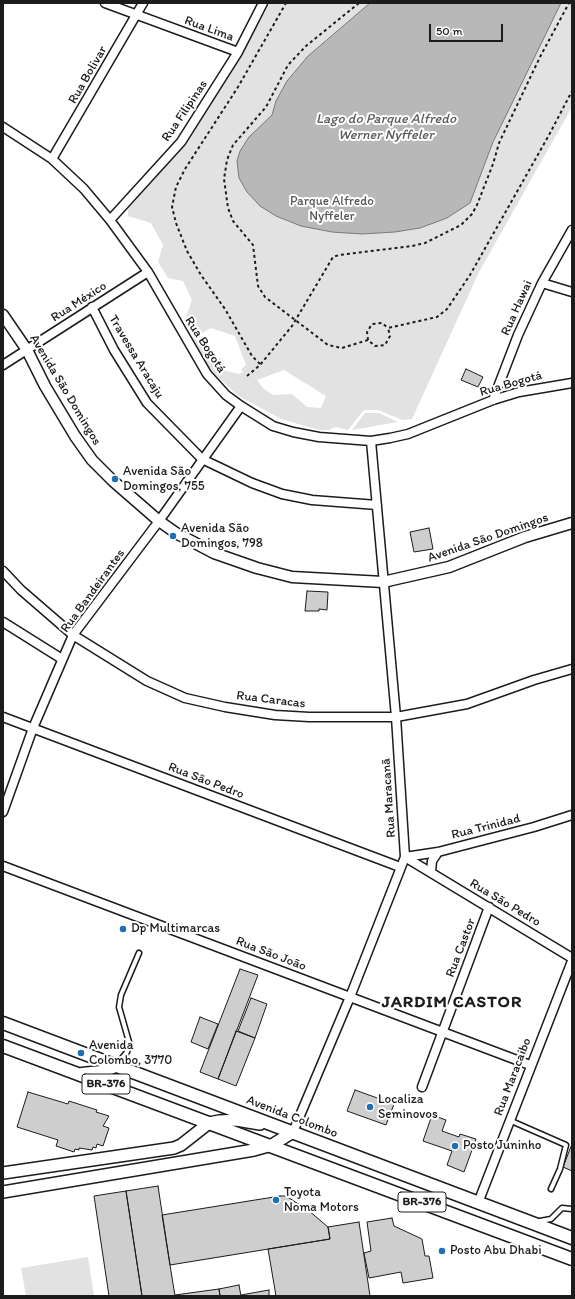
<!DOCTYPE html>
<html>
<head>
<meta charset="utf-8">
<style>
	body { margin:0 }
	#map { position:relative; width:575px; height:1299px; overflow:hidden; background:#fff; font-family:Itim,sans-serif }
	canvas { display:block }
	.frame { position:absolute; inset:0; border:4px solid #1c1c1c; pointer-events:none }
	.scale { position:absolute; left:429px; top:24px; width:74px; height:18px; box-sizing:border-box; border:2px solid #1c1c1c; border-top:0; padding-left:5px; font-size:12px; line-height:14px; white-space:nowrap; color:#1c1c1c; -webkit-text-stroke:3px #fff; paint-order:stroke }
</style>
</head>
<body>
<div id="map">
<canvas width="575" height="1299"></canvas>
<div class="frame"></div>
<div class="scale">50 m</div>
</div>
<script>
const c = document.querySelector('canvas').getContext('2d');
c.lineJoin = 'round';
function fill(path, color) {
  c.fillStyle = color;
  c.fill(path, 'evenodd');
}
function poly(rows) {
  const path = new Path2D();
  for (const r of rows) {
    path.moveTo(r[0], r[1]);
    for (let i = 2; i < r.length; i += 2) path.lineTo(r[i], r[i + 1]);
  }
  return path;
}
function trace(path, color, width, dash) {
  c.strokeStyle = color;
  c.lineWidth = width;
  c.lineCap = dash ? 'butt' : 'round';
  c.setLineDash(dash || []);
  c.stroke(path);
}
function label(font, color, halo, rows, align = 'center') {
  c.font = font + ' Itim,sans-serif';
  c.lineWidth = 4;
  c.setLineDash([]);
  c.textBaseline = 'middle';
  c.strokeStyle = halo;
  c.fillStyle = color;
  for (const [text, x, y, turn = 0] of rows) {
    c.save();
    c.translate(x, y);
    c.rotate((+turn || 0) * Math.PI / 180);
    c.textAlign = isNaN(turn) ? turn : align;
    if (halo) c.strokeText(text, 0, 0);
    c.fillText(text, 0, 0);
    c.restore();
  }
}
fill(poly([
	[270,3,572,3,572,107,479,272,412,419,402,420,378,410,364,410,348,430,336,427,329,430,319,430,281,419,237,395,216,375,207,364,192,336,207,352,222,359,226,371,239,374,243,372,241,369,246,365,235,336,211,328,202,333,192,329,185,320,192,300,183,281,168,278,158,262,163,245,151,223,128,216,128,209,184,146,244,50],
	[284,370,326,396,321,408,307,407,292,394,273,395,263,388,257,380],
	[365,413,379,413,398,422,352,430],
	[88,1257,94,1296,26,1296,21,1268]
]), '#e2e2e2');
const water = poly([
	[370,3,561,3,493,142,470,203,447,218,420,228,395,232,362,234,332,232,301,226,276,216,260,206,247,192,239,178,237,161,240,151,249,137,272,115,276,101,287,81,308,56,370,3]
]);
fill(water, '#b8b8b8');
trace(water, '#7a7a7a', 1);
const building = poly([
	[466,369,483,377,478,387,461,380,466,369],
	[429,528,433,549,414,552,410,532,429,528],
	[307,591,328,592,327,610,319,609,319,611,305,611,307,591],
	[240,969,258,975,218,1079,200,1072,240,969],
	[251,998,267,1004,255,1038,238,1031,251,998],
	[200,1017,218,1024,208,1049,191,1042,200,1017],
	[236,1031,255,1038,236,1086,218,1079,236,1031],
	[355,1090,394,1104,386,1125,347,1111,355,1090],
	[28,1092,68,1104,69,1101,97,1110,96,1112,109,1116,103,1126,109,1128,103,1146,97,1144,96,1148,93,1147,92,1150,79,1148,79,1150,75,1149,74,1152,56,1146,58,1140,17,1127,28,1092],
	[432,1115,446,1120,442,1131,459,1137,460,1134,476,1139,464,1172,447,1165,452,1151,423,1141,432,1115],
	[572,1144,572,1171,563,1167,572,1144],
	[158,1186,170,1265,175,1296,142,1296,126,1191,158,1186],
	[126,1191,142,1296,109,1296,94,1196,126,1191],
	[280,1196,286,1196,308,1210,328,1227,330,1239,170,1265,162,1215,280,1196],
	[392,1218,394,1226,422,1239,425,1256,429,1256,433,1278,403,1283,401,1272,369,1278,364,1253,371,1251,367,1222,392,1218],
	[359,1222,370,1296,276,1296,268,1249,330,1239,328,1227,359,1222],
	[239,1285,241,1296,220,1296,219,1289,239,1285],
	[219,1289,220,1296,175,1296,175,1295,219,1289],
	[269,1290,269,1296,241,1296,241,1295,269,1290]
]);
fill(building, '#cecece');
trace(building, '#1c1c1c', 1);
const service = poly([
	[117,1064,127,1052,129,1042,119,1007,121,995,139,953],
	[509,1120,566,1145,560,1169,551,1189],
	[540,1221,551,1219,562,1208,572,1209]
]);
const minor = poly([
	[105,3,238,52],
	[3,127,52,159,84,189,110,220,148,272,207,374,226,395,241,406,273,426,293,432,319,437,371,441,390,438,408,434,493,400,519,392,572,383],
	[52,159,143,3],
	[110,220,181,142,238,52,263,3],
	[542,283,572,292],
	[92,307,114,350,147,403,202,459,252,483,282,494,312,500,377,505],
	[3,365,148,272],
	[493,400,518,335,542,283,572,230],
	[3,571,21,590,73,635,147,681,185,698,225,707,275,715,309,717,396,717,467,704,534,680,572,669],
	[3,622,62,659],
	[3,717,400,867],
	[3,812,33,728,73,635,159,521,241,406],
	[405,857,572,958],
	[405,857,438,852,534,827,572,815],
	[3,866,530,1065],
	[431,872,432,861,438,852],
	[422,1087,489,907],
	[293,1132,350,997,405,857,396,717,371,441],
	[478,1203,572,961]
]);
const tertiary = poly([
	[3,315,27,350,45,386,75,436,92,460,113,481,159,521,176,533,214,553,257,568,292,577,383,582,449,567,525,537,572,523]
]);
const secondary = poly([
	[3,1173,174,1148,181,1145,209,1123,219,1121,236,1120,260,1124],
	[3,1192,254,1150,272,1145,293,1132]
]);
const primary = poly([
	[3,1023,572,1238],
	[3,1046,572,1259],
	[82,1074,101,1072,115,1066]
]);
trace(service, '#1c1c1c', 7);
trace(minor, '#1c1c1c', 11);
trace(tertiary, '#1c1c1c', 13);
trace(secondary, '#1c1c1c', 14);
trace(primary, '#1c1c1c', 15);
trace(poly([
	[359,3,306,46,288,65,266,107,233,145,227,160,224,179,228,208,233,221,253,245,258,286,265,297,328,345,342,348,368,340,375,346,385,345,390,336,388,328,437,317,447,309,470,275,549,135,572,91],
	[368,340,367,332,372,324,382,323,388,328],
	[260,364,252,356,225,309,201,275,187,251,176,223,172,207,176,187,185,169,238,87,286,3],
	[247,376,260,365,292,326,333,257,339,255,412,246,425,243,461,225,472,214,477,205,493,164,499,143,540,57,569,3]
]), '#1c1c1c', 2, [3, 3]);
trace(service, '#fff', 4);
trace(minor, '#fff', 8);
trace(tertiary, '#fff', 10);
trace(secondary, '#fff', 11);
trace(primary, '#fff', 12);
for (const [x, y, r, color] of [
	[115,479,4,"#1f6fb2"],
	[173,536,4,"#1f6fb2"],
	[123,929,4,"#1f6fb2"],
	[81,1053,4,"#1f6fb2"],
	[370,1107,4,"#1f6fb2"],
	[455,1146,4,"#1f6fb2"],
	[276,1200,4,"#1f6fb2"],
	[442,1251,4,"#1f6fb2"]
]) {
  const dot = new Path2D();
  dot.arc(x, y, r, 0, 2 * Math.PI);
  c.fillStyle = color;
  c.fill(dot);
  trace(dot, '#fff', 1.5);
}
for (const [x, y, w] of [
	[106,1084,48],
	[422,1202,48]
]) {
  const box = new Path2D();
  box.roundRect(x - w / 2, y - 10, w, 20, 3);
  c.fillStyle = '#fff';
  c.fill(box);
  trace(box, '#1c1c1c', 1);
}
label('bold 12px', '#1c1c1c', null, [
	["BR-376",106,1084],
	["BR-376",422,1202]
]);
label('13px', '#1c1c1c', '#fff', [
	["Rua Lima",209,29,20],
	["Rua Bolivar",88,75,-60],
	["Rua Filipinas",185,111,-56],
	["Rua México",79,302,-33],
	["Rua Hawai",517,308,-66],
	["Rua Bogotá",205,345,57],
	["Travessa Aracaju",136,357,59],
	["Rua Bogotá",511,384,-16],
	["Avenida São Domingos",65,390,59],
	["Avenida São Domingos",488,538,-19],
	["Rua Bandeirantes",93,591,-54],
	["Rua Caracas",271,700,7],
	["Rua São Pedro",206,781,21],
	["Rua Maracanã",389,798,-94],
	["Rua Trinidad",486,827,-14],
	["Rua São Pedro",505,903,31],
	["Rua Castor",461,948,-69],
	["Rua São João",271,954,21],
	["Rua Maracaibo",513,1077,-69],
	["Avenida Colombo",292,1117,21]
]);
label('13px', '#575757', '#fff', [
	["Parque Alfredo",332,202],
	["Nyffeler",332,217]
]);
label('13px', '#1c1c1c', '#fff', [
	["Avenida São",123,472],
	["Domingos, 755",123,487],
	["Avenida São",181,529],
	["Domingos, 798",181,544],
	["Dp Multimarcas",131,929],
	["Avenida",89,1046],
	["Colombo, 3770",89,1061],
	["Localiza",378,1100],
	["Seminovos",378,1115],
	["Posto Juninho",463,1146],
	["Toyota",284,1193],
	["Noma Motors",284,1208],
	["Posto Abu Dhabi",450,1251]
], 'left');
label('italic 14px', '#5a5a5a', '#fff', [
	["Lago do Parque Alfredo",386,119],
	["Werner Nyffeler",386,135]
]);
c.letterSpacing = '1px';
label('bold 17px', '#1c1c1c', '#fff', [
	["JARDIM CASTOR",452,1003]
]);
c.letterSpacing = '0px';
</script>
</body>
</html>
